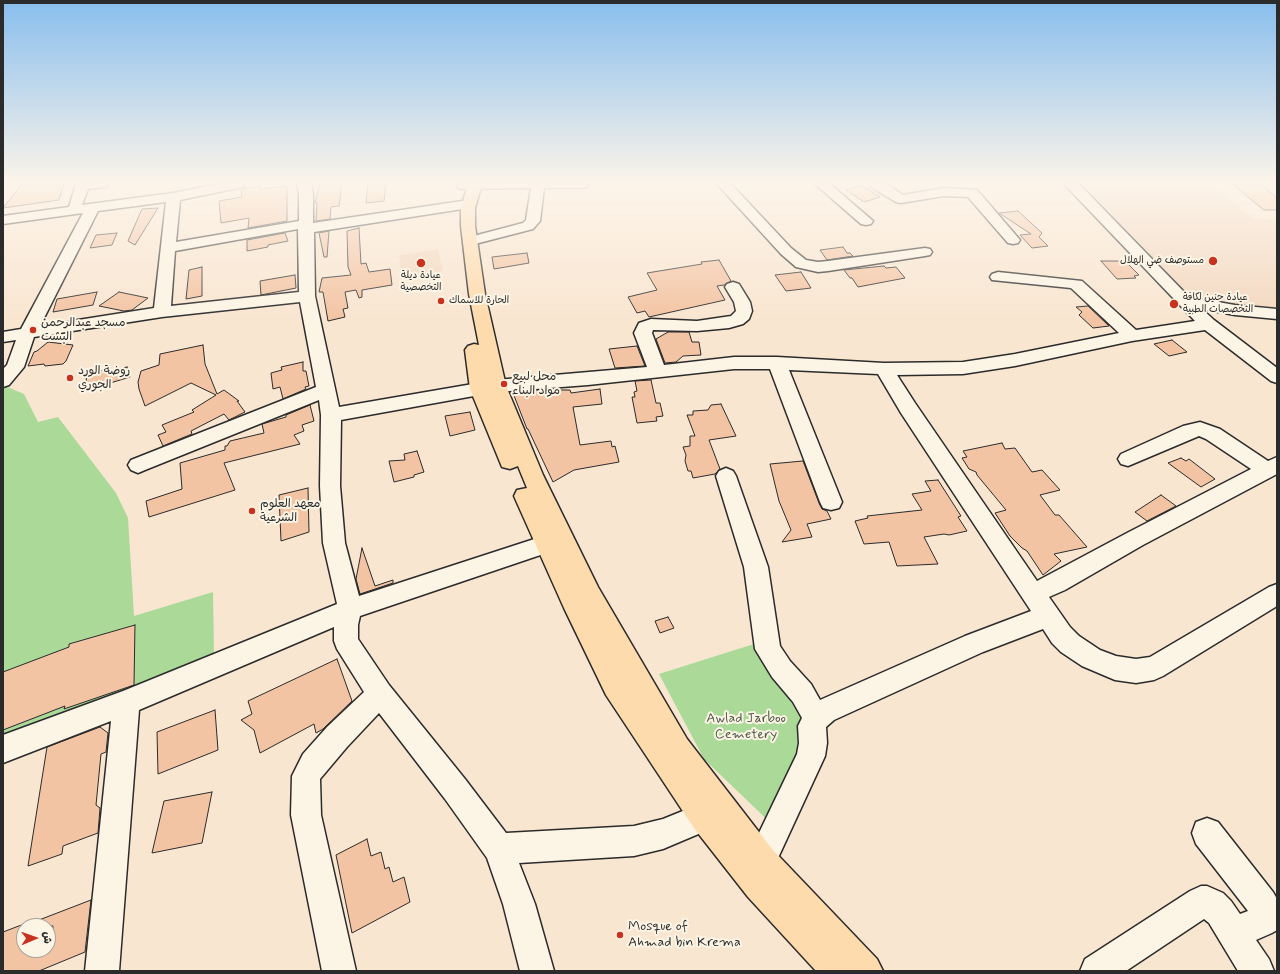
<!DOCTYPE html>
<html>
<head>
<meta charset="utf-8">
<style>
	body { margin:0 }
	#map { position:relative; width:1280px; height:974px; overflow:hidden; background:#f9e6d1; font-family:Mynerve,"Playpen Sans Arabic",sans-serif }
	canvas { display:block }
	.frame { position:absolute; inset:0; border:4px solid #2b2b2b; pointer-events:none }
	.north { position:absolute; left:16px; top:918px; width:40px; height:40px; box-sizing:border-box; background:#fcf5e5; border:1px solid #a8a49b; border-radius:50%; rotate:88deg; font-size:11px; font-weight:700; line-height:16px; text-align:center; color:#2b2b2b }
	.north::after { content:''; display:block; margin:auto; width:14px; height:18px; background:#c8321e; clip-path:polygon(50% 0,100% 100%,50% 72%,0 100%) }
</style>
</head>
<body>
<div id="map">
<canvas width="1280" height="974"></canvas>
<div class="frame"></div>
<div class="north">ش</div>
</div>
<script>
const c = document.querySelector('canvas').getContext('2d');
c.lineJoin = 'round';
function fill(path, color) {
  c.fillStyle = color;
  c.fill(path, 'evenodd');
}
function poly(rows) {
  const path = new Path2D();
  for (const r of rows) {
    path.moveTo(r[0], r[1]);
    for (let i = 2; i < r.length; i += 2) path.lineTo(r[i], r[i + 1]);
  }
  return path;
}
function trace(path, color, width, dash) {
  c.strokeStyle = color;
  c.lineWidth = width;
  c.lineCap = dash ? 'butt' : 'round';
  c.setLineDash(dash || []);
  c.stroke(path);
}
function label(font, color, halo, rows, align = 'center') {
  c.font = font + ' Mynerve,"Playpen Sans Arabic",sans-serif';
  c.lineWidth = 4;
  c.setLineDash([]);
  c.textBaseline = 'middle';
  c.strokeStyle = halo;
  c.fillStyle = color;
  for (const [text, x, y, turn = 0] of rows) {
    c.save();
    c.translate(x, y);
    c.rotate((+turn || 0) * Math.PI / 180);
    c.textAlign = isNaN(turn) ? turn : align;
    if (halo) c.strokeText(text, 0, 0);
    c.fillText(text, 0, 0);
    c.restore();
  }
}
fill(poly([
	[1075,184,1212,184,1252,218,1277,220,1277,308,1187,299],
	[438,249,443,271,402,278,399,255]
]), '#f3d8c0');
fill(poly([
	[3,383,5,386,24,394,38,422,58,417,116,493,128,518,134,616,213,592,214,655,3,740],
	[757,643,806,728,780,832,704,759,659,674]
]), '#aad998');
const building = poly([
	[22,184,64,184,59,200,3,208,22,184],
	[320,184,342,184,339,206,331,207,330,219,316,221,317,203,315,203,320,184],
	[368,184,386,184,384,201,366,203,368,184],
	[1232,184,1260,184,1277,198,1277,210,1264,210,1232,184],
	[861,185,880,197,864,202,846,190,861,185],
	[260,186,261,189,287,186,287,221,248,228,249,218,221,223,219,201,242,197,241,189,260,186],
	[158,208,135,245,128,241,142,209,158,208],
	[1018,211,1042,233,1039,237,1048,246,1032,248,1020,235,1031,234,999,213,1018,211],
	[359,228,361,264,366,263,369,272,390,269,392,285,362,290,362,297,359,298,356,290,345,292,348,308,343,309,345,317,328,321,323,292,319,292,322,278,351,275,348,267,347,231,359,228],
	[329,231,327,257,324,257,319,233,329,231],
	[117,233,112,245,90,248,96,235,117,233],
	[285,233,288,241,268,245,268,247,247,251,247,240,285,233],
	[843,247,847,253,850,253,853,256,827,260,820,250,843,247],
	[527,253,529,263,494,269,492,257,527,253],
	[719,260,731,281,724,285,717,286,725,300,649,317,645,311,637,313,628,297,657,290,647,273,702,264,701,262,719,260],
	[1101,261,1125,261,1139,275,1134,276,1136,278,1117,279,1101,261],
	[884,266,886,268,896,267,905,278,858,287,852,278,850,278,844,270,884,266],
	[202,267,202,296,186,299,189,270,202,267],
	[801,272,811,288,786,291,775,275,801,272],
	[295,275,296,288,261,295,260,281,295,275],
	[97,292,93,305,53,312,57,299,97,292],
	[119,292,148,298,132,310,124,311,99,306,119,292],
	[1088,306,1109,326,1093,328,1079,315,1082,312,1076,307,1088,306],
	[668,332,689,332,692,342,699,342,701,355,683,356,676,362,665,363,656,339,668,332],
	[1172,340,1187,352,1169,356,1154,344,1172,340],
	[48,342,73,345,66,361,63,364,45,366,44,364,28,366,34,352,37,351,48,342],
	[203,345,205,364,217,394,224,390,239,401,237,401,245,412,229,420,224,414,191,431,192,434,163,446,158,435,166,432,162,425,194,412,192,410,216,395,191,383,145,406,139,389,138,382,141,371,159,365,160,354,203,345],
	[637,346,645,366,615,368,609,349,637,346],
	[303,362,303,371,306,371,309,386,305,387,306,389,283,399,280,387,273,389,271,373,282,370,281,367,303,362],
	[127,367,130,377,87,390,86,375,104,370,104,373,127,367],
	[651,380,656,403,660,403,663,416,656,417,657,421,637,423,632,397,635,397,634,392,637,391,635,381,651,380],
	[600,389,602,404,573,407,580,445,611,441,612,447,615,446,619,462,574,470,553,482,528,429,527,429,513,393,536,390,570,390,571,393,600,389],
	[721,404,736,436,709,440,720,469,715,474,693,478,691,471,688,471,685,461,686,455,683,447,690,446,690,436,695,436,687,415,693,415,693,411,708,410,711,405,721,404],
	[310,405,314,421,302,425,304,431,294,435,300,444,224,463,235,490,149,517,146,501,182,489,180,463,225,450,225,446,227,446,230,441,264,433,262,424,286,417,286,415,310,405],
	[470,412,475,430,450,436,445,416,470,412],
	[1002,443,1005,449,1015,448,1032,472,1042,470,1060,490,1040,495,1055,515,1059,515,1087,547,1054,554,1061,561,1043,575,1027,551,1022,548,1010,536,995,513,1006,510,977,475,976,472,969,469,962,458,967,457,963,451,1002,443],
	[417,451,424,472,414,475,414,477,394,482,389,461,405,460,404,454,417,451],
	[1181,458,1186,461,1189,459,1215,479,1201,487,1168,463,1181,458],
	[803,461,819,503,822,509,827,511,831,519,807,524,812,537,782,542,791,530,779,501,770,464,803,461],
	[938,480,961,516,958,517,967,531,949,535,944,534,924,537,938,564,897,566,889,542,864,544,855,521,868,518,867,516,922,510,912,494,931,491,925,481,938,480],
	[308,488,309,532,281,541,279,495,308,488],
	[1161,495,1176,506,1147,521,1135,512,1161,495],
	[362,548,375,586,393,580,393,583,360,594,356,579,362,548],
	[668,617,674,628,660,633,655,621,668,617],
	[135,625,134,685,64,709,65,706,3,730,3,672,69,647,69,644,135,625],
	[337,659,352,701,323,729,316,733,314,724,260,753,254,730,241,720,252,714,248,701,337,659],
	[215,710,218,750,158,774,157,732,215,710],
	[100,727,108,733,106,752,101,754,96,805,100,808,98,833,63,846,62,854,28,866,47,747,100,727],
	[212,792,202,843,152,853,164,801,212,792],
	[367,839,371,856,381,852,385,869,389,867,393,882,404,877,410,902,352,933,336,855,367,839],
	[91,900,85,952,39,971,3,971,3,932,24,924,24,950,51,950,53,926,26,925,91,900]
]);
fill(building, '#f3c4a3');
trace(building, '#2b2b2b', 1);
const minor = poly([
	[76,184,108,184,106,187,88,189,82,205,173,193,218,184,245,184,243,187,238,188,180,200,176,242,299,221,299,194,297,184,311,184,313,194,313,223,469,200,474,201,476,204,474,207,469,208,314,232,315,296,339,407,496,380,647,367,634,333,639,323,651,319,697,321,731,316,736,311,734,302,725,287,727,284,733,282,739,284,750,302,752,311,749,319,743,324,729,328,697,331,653,330,652,333,664,365,734,357,777,357,884,363,963,362,1015,354,1119,333,1071,288,992,280,990,277,992,274,998,272,1082,281,1136,330,1195,321,1064,184,1079,184,1189,297,1235,305,1277,309,1277,319,1235,315,1202,309,1214,320,1277,368,1277,383,1271,381,1205,330,1132,341,1015,366,963,374,897,375,915,403,1037,581,1127,533,1251,469,1206,439,1199,436,1128,466,1121,464,1118,459,1121,454,1183,426,1200,422,1220,429,1268,461,1277,457,1277,474,1143,545,1065,590,1049,597,1070,627,1079,636,1100,650,1116,656,1136,659,1150,657,1269,587,1277,584,1277,606,1163,676,1154,680,1136,683,1115,680,1082,666,1061,652,1052,643,1043,629,983,652,834,720,826,727,827,743,825,756,772,871,761,875,750,871,746,860,797,754,799,743,798,726,802,718,793,702,772,677,755,649,744,567,716,476,719,471,726,468,733,471,736,476,768,567,780,646,790,661,811,684,820,700,965,636,1031,611,901,413,878,374,789,370,842,502,839,508,831,510,823,508,820,502,770,369,734,369,588,385,496,392,341,420,340,486,345,543,359,596,562,530,570,533,573,539,570,545,360,616,358,625,358,639,389,685,465,779,506,833,634,826,663,819,705,802,715,807,720,817,715,827,663,849,634,856,519,863,535,904,554,971,520,971,503,904,487,858,445,799,379,713,347,747,320,779,321,815,356,971,322,971,291,815,292,776,303,754,327,727,364,692,337,649,334,641,334,627,139,710,119,971,85,971,111,721,3,763,3,735,123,691,337,604,323,543,320,486,321,415,319,400,145,470,138,473,131,470,128,465,131,460,316,387,300,302,162,317,34,337,24,367,9,385,3,387,3,369,7,365,16,340,3,342,3,332,21,329,83,213,3,224,3,216,69,207,76,184],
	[166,202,154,308,40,326,98,211,166,202],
	[298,229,299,292,171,306,175,251,298,229],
	[457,184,589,184,587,187,582,188,544,188,540,221,533,229,471,245,466,244,464,241,466,238,523,223,526,220,531,188,463,189,458,188,457,184],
	[717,184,731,184,791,248,806,260,818,262,828,261,925,248,930,249,932,252,930,255,925,256,828,271,818,272,796,267,781,254,717,184],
	[815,184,830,184,873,221,871,224,866,225,861,224,815,184],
	[869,184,886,184,903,195,944,188,977,190,1020,240,1018,243,1013,244,1008,243,968,197,944,196,901,203,896,202,871,187,869,184],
	[1207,818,1218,822,1273,892,1277,899,1277,930,1272,933,1256,940,1269,959,1274,971,1238,971,1209,923,1204,919,1126,971,1080,971,1085,959,1190,891,1201,886,1207,886,1223,893,1231,901,1240,914,1248,911,1196,844,1192,833,1196,822,1207,818]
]);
const major = poly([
	[468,184,482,184,475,208,475,226,485,294,506,386,543,475,598,587,687,739,772,849,877,959,883,971,816,971,748,897,694,828,606,695,564,608,514,496,517,490,527,488,518,466,510,469,502,467,470,389,465,350,468,346,474,344,479,345,469,294,461,226,461,208,468,184]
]);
trace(minor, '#2b2b2b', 3);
trace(major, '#2b2b2b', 3);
fill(minor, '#fcf5e5');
fill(major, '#fedbac');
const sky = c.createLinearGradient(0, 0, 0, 320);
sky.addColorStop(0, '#88beed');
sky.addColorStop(0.57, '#fcf4ea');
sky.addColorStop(1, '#fcf4ea00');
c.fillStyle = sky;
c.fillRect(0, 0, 1280, 320);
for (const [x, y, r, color] of [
	[1213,261,5,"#c8321e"],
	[421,263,5,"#c8321e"],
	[441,301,4,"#c8321e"],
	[1174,304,5,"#c8321e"],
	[33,330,4,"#c8321e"],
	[70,378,4,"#c8321e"],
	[504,384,4,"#c8321e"],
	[252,511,4,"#c8321e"],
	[620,935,4,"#c8321e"]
]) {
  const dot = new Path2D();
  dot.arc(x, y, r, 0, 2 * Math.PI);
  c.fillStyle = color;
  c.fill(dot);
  trace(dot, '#fcf5e5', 1.5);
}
label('10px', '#2b2b2b', '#fcf5e5', [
	["مستوصف ضي الهلال",1204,261,"right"],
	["عيادة ديلة",421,276,"center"],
	["التخصصية",421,288,"center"],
	["عيادة حنين لكافة",1183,298],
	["التخصصات الطبية",1183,310],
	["الحارة للاسماك",449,301]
], 'left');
label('12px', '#2b2b2b', '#fcf5e5', [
	["مسجد عبدالرحمن",41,323],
	["البشت",41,337],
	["روضة الورد",78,371],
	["الجوري",78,385],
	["محل لبيع",512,377],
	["مواد البناء",512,391],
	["معهد العلوم",260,504],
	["الشرعية",260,518]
], 'left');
label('14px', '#4b5646', '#fcf5e5', [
	["Awlad Jarboo",746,719],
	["Cemetery",746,735]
]);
label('14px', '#2b2b2b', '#fcf5e5', [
	["Mosque of",628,927],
	["Ahmad bin Krema",628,943]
], 'left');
</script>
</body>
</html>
